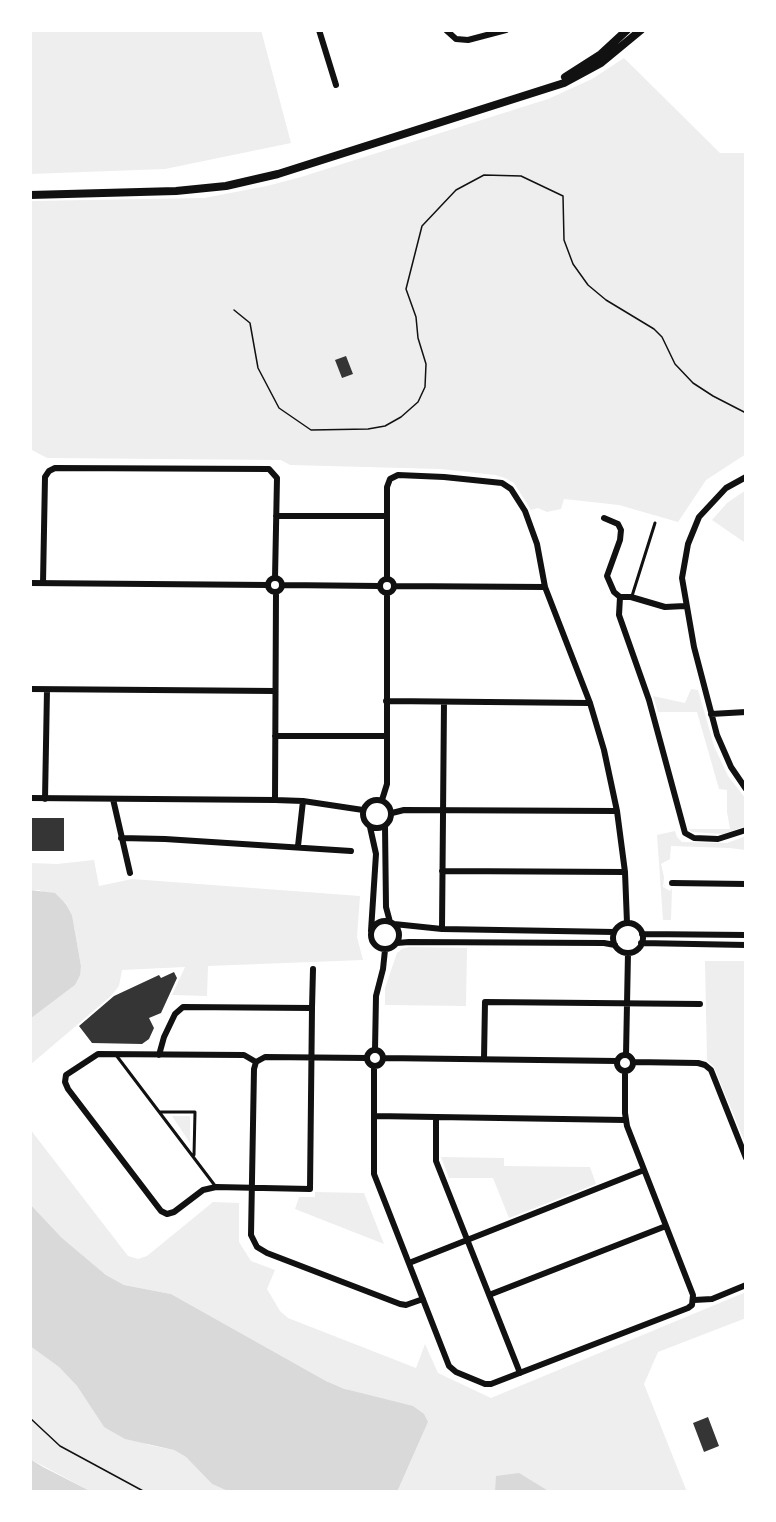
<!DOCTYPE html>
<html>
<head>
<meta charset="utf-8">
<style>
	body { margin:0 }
	#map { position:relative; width:776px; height:1522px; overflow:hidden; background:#fff; font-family:"Open Sans",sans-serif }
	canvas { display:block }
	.frame { position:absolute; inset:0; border:32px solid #fff; pointer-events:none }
</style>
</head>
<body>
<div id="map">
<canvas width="776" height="1522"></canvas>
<div class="frame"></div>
</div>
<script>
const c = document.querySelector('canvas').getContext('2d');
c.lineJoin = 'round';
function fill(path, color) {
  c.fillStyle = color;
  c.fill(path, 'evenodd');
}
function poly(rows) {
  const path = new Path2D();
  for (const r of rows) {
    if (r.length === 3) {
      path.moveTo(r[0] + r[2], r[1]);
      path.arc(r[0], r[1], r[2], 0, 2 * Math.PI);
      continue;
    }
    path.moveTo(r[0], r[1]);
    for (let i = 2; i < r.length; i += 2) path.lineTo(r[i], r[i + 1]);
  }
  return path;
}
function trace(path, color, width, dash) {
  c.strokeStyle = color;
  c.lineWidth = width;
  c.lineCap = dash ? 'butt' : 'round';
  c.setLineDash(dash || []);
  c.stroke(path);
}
fill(poly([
	[30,30,261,30,291,143,165,169,30,174],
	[624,58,720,153,746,153,746,454,706,480,678,522,619,505,564,499,561,509,547,512,538,508,531,510,514,483,505,478,495,475,441,469,290,465,281,460,47,458,30,449,30,201,204,198,267,186,301,177,548,99,592,79],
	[746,490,746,542,744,542,712,520,727,503],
	[691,689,698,690,714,746,728,776,746,799,746,826,723,834,692,832,688,829,730,829,727,812,727,790,719,789,697,712,658,712,653,696,685,703],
	[675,831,677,837,682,842,727,843,746,836,746,850,729,848,671,846,670,859,661,864,664,877,663,887,670,891,672,888,671,920,663,920,657,835],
	[94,860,99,886,132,879,360,896,357,937,363,960,208,966,207,996,172,995,185,967,122,970,119,986,111,996,30,1065,30,1019,75,985,81,966,72,915,66,903,39,890,30,890,30,863,57,864],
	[409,947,467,948,466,1006,385,1005,385,988,397,953,402,949],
	[705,961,746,961,746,1145,714,1067,707,1060],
	[172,1116,190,1116,190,1143],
	[30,1129,128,1256,138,1259,147,1256,213,1202,239,1203,239,1242,251,1261,275,1270,267,1289,280,1311,288,1318,416,1368,425,1344,438,1373,491,1398,746,1292,746,1318,658,1352,644,1384,687,1492,397,1492,428,1422,326,1381,171,1294,124,1285,106,1275,62,1238,30,1204],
	[441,1157,504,1158,504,1166,590,1167,596,1184,509,1218,493,1178,449,1178],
	[315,1192,364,1193,384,1244,295,1209,299,1197,315,1197],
	[30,1346,59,1367,77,1386,104,1427,149,1445,174,1450,186,1457,212,1484,230,1492,92,1492,30,1459]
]), '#eee');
fill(poly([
	[30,890,55,893,66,904,72,915,81,966,80,975,75,985,30,1019],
	[30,1204,62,1238,106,1275,124,1285,171,1294,326,1381,345,1389,413,1406,424,1414,428,1422,397,1492,230,1492,212,1484,186,1457,174,1450,125,1439,104,1427,77,1386,59,1367,30,1346],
	[30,1459,43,1467,92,1492,30,1492],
	[519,1473,550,1492,495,1492,496,1476]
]), '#d9d9d9');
fill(poly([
	[346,356,353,374,342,378,335,360],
	[30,818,64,818,64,851,30,851],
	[174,972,177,978,161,1013,149,1018,154,1028,149,1039,142,1044,92,1043,79,1026,114,996,159,975,161,978],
	[708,1417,719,1446,704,1452,693,1423]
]), '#353535');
trace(poly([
	[234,310,250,323,258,368,279,408,311,430,368,429,385,426,401,417,418,402,425,387,426,364,418,338,416,317,406,289,422,226,456,190,484,175,521,176,563,196,564,240,573,264,588,285,606,300,654,329,662,337,675,364,693,383,713,396,746,413],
	[30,1418,60,1446,145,1492]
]), '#111', 1.5);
trace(poly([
	[632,596,655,523],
	[116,1055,216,1187],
	[160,1112,195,1112,194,1155]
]), '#111', 3);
trace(poly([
	[319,30,336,85],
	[446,30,456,39,468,40,506,30],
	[746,477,726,488,699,517,688,544,682,578,694,647,717,735,731,767,746,789],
	[276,516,387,516],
	[604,518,618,524,621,530,620,540,607,576,614,592,620,597,631,597,665,607,685,606],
	[275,585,7],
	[387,578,387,487,390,479,398,475,444,477,502,483,511,489,525,511,537,544,545,587,590,703,604,750,617,811,625,872,627,923],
	[387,586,7],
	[30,583,268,585],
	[43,583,45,477,49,471,55,468,269,469,277,478,275,578],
	[282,585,379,586],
	[394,586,545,587],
	[620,597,619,615,649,700,685,833,694,838,718,839,746,830],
	[30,689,275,691],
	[386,701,590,703],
	[711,714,746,712],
	[275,736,386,736],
	[30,798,275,800,303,801,363,810],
	[45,799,47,690],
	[113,799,130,873],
	[377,814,14],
	[275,800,276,592],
	[382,800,387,784,387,593],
	[392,813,404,810,617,811],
	[385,826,386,907,390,922],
	[370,827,376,854,371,931],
	[121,838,165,839,351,851],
	[298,846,303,801],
	[442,871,625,872],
	[672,883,746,884],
	[385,935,14],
	[628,938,15],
	[394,924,442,929,614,932],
	[442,929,444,702],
	[642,934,746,935],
	[397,943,409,942,604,943,615,945],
	[641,943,746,945],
	[312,1008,313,969],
	[375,1058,8],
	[375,1050,376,996,383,969,385,950],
	[159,1055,164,1037,175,1014,183,1007,312,1008,310,1189,216,1187,203,1190,174,1212,167,1214,161,1211,68,1089,65,1082,66,1075,98,1054,244,1055,256,1062],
	[626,1055,628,953],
	[625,1063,8],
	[367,1058,265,1057,256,1062,254,1069,251,1235,257,1247,267,1253,400,1304,406,1305,423,1299],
	[383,1058,617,1061],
	[484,1059,485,1002,700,1004],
	[633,1062,698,1063,705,1065,711,1070,715,1080,746,1158],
	[374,1067,374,1174,449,1366,456,1372,485,1384,491,1384,688,1308,692,1305,693,1295,627,1126,625,1113,625,1071],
	[374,1116,625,1120],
	[436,1118,436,1161,520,1373],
	[409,1263,644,1170],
	[489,1295,666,1226],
	[694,1300,712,1299,746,1285]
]), '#111', 6);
trace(poly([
	[565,77,601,54,627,30],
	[30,195,176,191,226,186,278,174,564,83,601,63,641,30]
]), '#111', 8);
</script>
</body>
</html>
